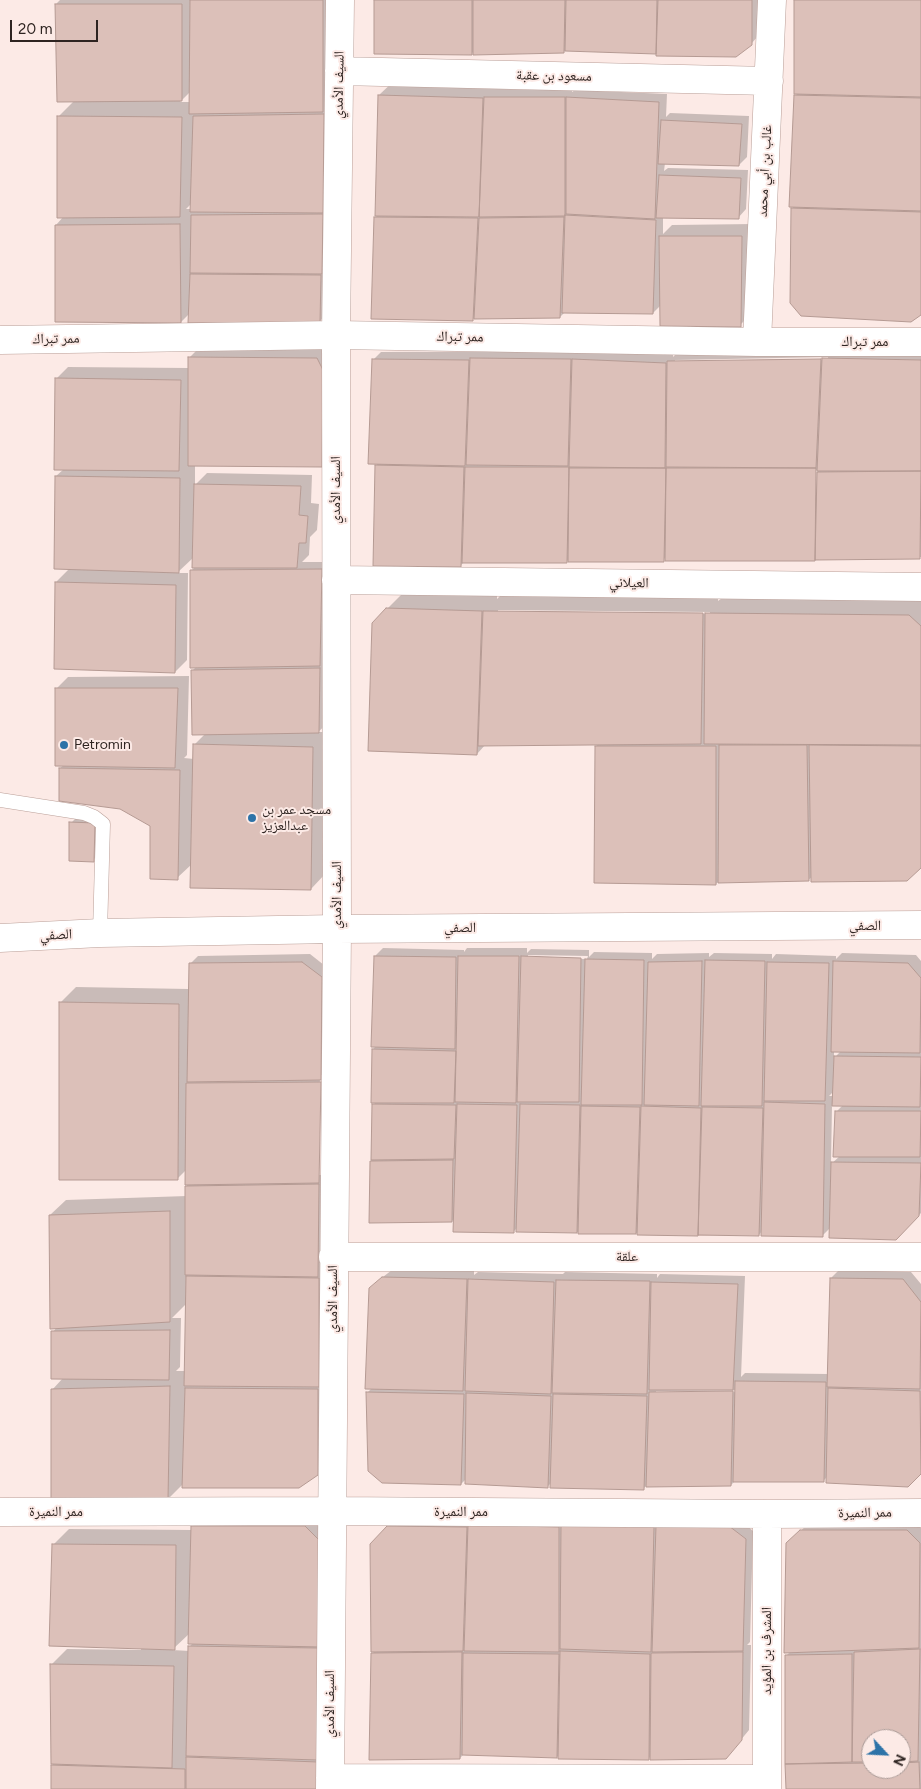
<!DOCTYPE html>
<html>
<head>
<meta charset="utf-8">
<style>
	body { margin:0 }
	#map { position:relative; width:921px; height:1789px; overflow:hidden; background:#fceae6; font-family:Figtree,sans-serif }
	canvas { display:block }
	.north { position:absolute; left:861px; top:1729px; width:50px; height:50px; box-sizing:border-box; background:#fceae6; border:1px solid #aa9b97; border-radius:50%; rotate:115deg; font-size:14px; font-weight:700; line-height:20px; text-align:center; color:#2e2421 }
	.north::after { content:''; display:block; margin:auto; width:18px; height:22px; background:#2d73a8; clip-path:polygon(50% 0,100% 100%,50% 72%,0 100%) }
	.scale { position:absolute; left:10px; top:20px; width:88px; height:22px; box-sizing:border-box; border:2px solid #2e2421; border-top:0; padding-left:6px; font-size:15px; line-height:18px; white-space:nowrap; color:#2e2421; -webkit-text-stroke:4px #fceae6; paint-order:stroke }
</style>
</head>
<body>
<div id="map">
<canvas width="921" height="1789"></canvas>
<div class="north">N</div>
<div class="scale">20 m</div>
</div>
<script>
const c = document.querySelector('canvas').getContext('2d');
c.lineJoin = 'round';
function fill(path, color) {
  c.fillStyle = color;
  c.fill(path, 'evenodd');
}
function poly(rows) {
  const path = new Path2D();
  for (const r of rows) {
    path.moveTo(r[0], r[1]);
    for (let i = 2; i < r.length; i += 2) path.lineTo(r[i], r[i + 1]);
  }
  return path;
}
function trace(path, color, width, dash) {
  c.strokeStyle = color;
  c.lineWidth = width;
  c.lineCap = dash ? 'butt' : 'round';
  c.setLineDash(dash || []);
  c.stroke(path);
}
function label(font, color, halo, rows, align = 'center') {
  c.font = font + ' Figtree,"Noto Naskh Arabic",sans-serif';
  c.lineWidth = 4;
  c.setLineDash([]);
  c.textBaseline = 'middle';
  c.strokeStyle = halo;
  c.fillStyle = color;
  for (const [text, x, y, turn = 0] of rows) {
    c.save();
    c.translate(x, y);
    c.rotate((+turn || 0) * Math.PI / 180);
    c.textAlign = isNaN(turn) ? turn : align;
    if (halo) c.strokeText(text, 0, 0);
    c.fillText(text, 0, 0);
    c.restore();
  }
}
fill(poly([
	[60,0,330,0,327,314,319,322,190,313,181,322,56,225,64,216,58,117,74,101,56,4],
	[191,91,191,102,180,102],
	[192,203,191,209,186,209],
	[375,0,759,0,759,35,751,44,658,53,566,50,564,52,474,51,471,54],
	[795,0,921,0,921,313,791,303,795,96,798,93],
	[395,80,498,83,498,89,572,90,572,92,575,90,667,94,666,117,670,113,749,116,747,157,739,165,665,163,664,171,668,168,748,170,746,209,738,218,663,217,663,234,672,225,754,224,752,313,740,325,661,305,653,313,565,312,560,317,475,317,472,320,376,217,378,214,379,95],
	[205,342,332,343,337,450,321,466,195,465,195,485,207,473,312,475,311,503,319,504,317,530,310,537,309,555,302,562,330,562,327,724,318,732,328,732,326,873,311,889,192,864,177,878,152,825,60,768,64,765,56,689,68,677,189,676,187,755,184,758,194,759,194,745,205,734,192,671,196,667,191,571,195,567,194,557,177,573,188,573,187,660,175,672,56,582,70,568,56,476,64,469,56,379,68,367,189,368,189,358],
	[580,351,673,355,673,357,677,353,921,353,921,557,666,560,666,557,663,560,465,561,460,566,374,564,377,463,373,360,381,352],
	[828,357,828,360,675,362,675,360],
	[815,470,818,470,816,495,814,495],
	[403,593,497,596,497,599,500,596,718,598,718,601,722,598,921,600,921,867,812,877,808,880,718,882,716,884,596,746,599,743,486,744,477,754,387,609],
	[498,610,710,612,710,614,498,612],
	[79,815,102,816,101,852,93,860,71,823],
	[383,948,464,950,464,952,467,948,527,948,527,953,531,949,589,950,589,957,594,952,652,953,652,959,657,954,709,953,709,957,714,953,772,954,772,959,776,954,836,956,836,959,842,953,916,955,921,961,921,1213,896,1239,831,1227,822,1236,762,1231,759,1235,517,1231,517,1228,513,1232,455,1218,452,1221,371,1161,373,1105,376,1102,373,1049,376,1046,375,956],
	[528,955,588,956,587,959,528,958],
	[834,1051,841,1051,834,1058],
	[834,1091,834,1096,829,1096],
	[832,1105,843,1105,836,1112,840,1156,831,1164],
	[310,954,329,969,325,1465,317,1474,183,1484,168,1499,52,1390,63,1378,53,1332,57,1327,50,1215,66,1200,187,1196,187,1169,177,1179,60,1003,76,987,189,989,190,964,198,956],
	[320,1075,323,1075,321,1175,318,1175],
	[186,1304,186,1371,176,1371,180,1367,181,1318,172,1318],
	[392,1270,474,1271,474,1275,478,1272,563,1274,565,1272,657,1274,657,1278,660,1274,745,1276,741,1377,745,1373,829,1374,831,1278,839,1270,911,1272,921,1284,921,1472,908,1485,827,1477,823,1481,735,1481,731,1485,646,1486,644,1488,551,1483,548,1486,466,1479,461,1484,368,1392,372,1388,379,1280],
	[739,1390,739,1392,656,1393,656,1391],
	[201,1518,314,1519,328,1532,325,1789,52,1789,52,1765,55,1763,51,1665,67,1649,141,1650,141,1648,53,1545,69,1529,193,1530,193,1526],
	[190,1633,193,1643,190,1646,190,1651,172,1650],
	[396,1518,738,1518,753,1531,750,1642,747,1645,751,1645,749,1730,726,1758,651,1756,648,1759,560,1754,557,1757,464,1754,460,1758,372,1654,375,1651,388,1527],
	[810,1522,915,1522,921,1528,921,1789,787,1789,786,1656,790,1652,787,1544],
	[871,1739,901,1739,901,1769,871,1769]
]), '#0003');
const building = poly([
	[190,0,323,0,323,112,189,114,190,0],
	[374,0,472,0,472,55,374,54,374,0],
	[473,0,565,0,564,53,473,55,473,0],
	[566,0,657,0,656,54,565,51,566,0],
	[658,0,752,0,752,45,736,57,656,56,658,0],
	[794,0,921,0,921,97,794,94,794,0],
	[55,4,182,4,182,101,57,102,55,4],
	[378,95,483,98,479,217,375,216,378,95],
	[794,95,921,98,921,211,789,207,794,95],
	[484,97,565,97,565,216,479,217,484,97],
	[566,97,659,102,655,219,566,214,566,97],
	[324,114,323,213,190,212,193,116,324,114],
	[57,116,182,117,180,217,57,218,57,116],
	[661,120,742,124,739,166,658,164,661,120],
	[659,175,741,178,739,219,656,218,659,175],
	[791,208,921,212,921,315,911,322,801,316,790,303,791,208],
	[323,214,322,274,190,273,191,215,323,214],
	[565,215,656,220,653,314,562,313,565,215],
	[374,217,478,218,473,321,371,319,374,217],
	[564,217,560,318,474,319,479,218,564,217],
	[180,224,181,323,55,322,55,225,180,224],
	[659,236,742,236,741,327,660,326,659,236],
	[190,274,321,275,320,323,188,323,190,274],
	[188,357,317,358,323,370,322,467,188,466,188,357],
	[470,358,571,359,568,466,466,465,470,358],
	[822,358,921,360,921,471,817,471,822,358],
	[372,359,469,360,465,466,368,464,372,359],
	[572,359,666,363,665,468,569,467,572,359],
	[821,359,816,468,666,467,667,361,821,359],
	[55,378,181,380,179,471,54,470,55,378],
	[375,465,464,467,461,567,373,566,375,465],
	[465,467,569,467,567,563,462,563,465,467],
	[569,468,666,468,664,562,568,562,569,468],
	[666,468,816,468,815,561,665,561,666,468],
	[921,471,920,559,815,560,817,472,921,471],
	[55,476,180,478,179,573,54,569,55,476],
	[194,484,301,486,299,515,308,516,306,543,299,543,297,568,192,568,194,484],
	[322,569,320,666,190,668,190,570,322,569],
	[55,582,176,585,175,673,54,669,55,582],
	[386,608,482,611,477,755,368,751,372,623,386,608],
	[483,611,703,613,701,744,478,746,483,611],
	[705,613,909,615,921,626,921,745,704,744,705,613],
	[320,668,319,733,192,735,191,670,320,668],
	[55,688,178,688,175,768,55,766,55,688],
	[193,744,313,747,311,890,190,888,193,744],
	[719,745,807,745,809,881,718,883,719,745],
	[809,745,921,746,921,868,907,881,811,882,809,745],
	[595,746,716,746,716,885,594,883,595,746],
	[59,768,180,770,178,880,150,879,150,826,120,809,59,801,59,768],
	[69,822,95,823,94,862,69,861,69,822],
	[374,956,456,957,455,1049,371,1047,374,956],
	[458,956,519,956,516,1103,455,1102,458,956],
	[521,956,581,958,579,1102,517,1102,521,956],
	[585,959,644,960,642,1105,581,1105,585,959],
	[705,960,765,961,762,1106,701,1106,705,960],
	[702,961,699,1106,644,1105,648,962,702,961],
	[833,961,908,963,921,978,920,1053,831,1052,833,961],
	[302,962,322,977,321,1080,187,1082,189,963,302,962],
	[767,962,829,963,825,1101,764,1101,767,962],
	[59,1002,179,1004,178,1180,59,1180,59,1002],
	[372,1049,456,1051,454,1103,371,1103,372,1049],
	[834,1056,921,1057,920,1107,832,1106,834,1056],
	[321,1082,319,1183,185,1185,186,1083,321,1082],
	[764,1102,825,1104,823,1237,761,1236,764,1102],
	[372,1104,456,1105,454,1159,371,1160,372,1104],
	[457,1104,517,1105,514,1233,453,1232,457,1104],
	[520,1104,580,1105,577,1233,516,1232,520,1104],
	[581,1106,640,1107,636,1234,578,1234,581,1106],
	[641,1106,701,1108,698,1236,637,1235,641,1106],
	[702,1107,763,1108,759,1236,698,1235,702,1107],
	[835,1111,921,1111,920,1157,833,1157,835,1111],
	[453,1160,452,1222,369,1223,370,1161,453,1160],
	[831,1162,921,1163,919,1216,896,1240,829,1238,831,1162],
	[319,1184,318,1277,185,1275,185,1186,319,1184],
	[170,1211,170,1322,50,1329,49,1215,170,1211],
	[186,1276,319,1278,319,1387,184,1386,186,1276],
	[382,1277,467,1279,463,1391,365,1389,369,1288,382,1277],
	[830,1278,903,1279,921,1302,920,1389,827,1387,830,1278],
	[468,1279,554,1282,551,1394,465,1391,468,1279],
	[556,1280,650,1281,647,1394,552,1393,556,1280],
	[651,1282,738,1284,733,1390,649,1390,651,1282],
	[170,1330,169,1380,51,1379,51,1331,170,1330],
	[735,1381,826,1382,824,1482,733,1482,735,1381],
	[170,1386,168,1500,51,1504,51,1389,170,1386],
	[185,1388,318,1389,318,1475,299,1488,182,1488,185,1388],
	[828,1388,920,1391,921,1474,908,1487,826,1483,828,1388],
	[733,1391,731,1486,646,1487,649,1392,733,1391],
	[366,1392,464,1394,461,1485,382,1483,368,1471,366,1392],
	[466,1393,551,1396,548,1488,465,1484,466,1393],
	[553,1394,647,1396,644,1490,550,1488,553,1394],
	[468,1525,559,1527,559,1652,464,1651,468,1525],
	[561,1525,654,1527,651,1652,560,1649,561,1525],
	[191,1526,305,1526,320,1541,320,1647,188,1644,191,1526],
	[387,1526,467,1527,463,1651,371,1652,370,1544,387,1526],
	[656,1526,729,1526,746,1539,743,1651,652,1652,656,1526],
	[800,1530,907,1530,920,1543,919,1648,784,1653,786,1543,800,1530],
	[52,1544,176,1545,175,1650,49,1646,52,1544],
	[188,1646,319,1648,318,1760,186,1756,188,1646],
	[920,1649,918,1761,901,1762,901,1739,871,1739,871,1762,852,1762,854,1652,920,1649],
	[560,1651,650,1654,649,1760,558,1759,560,1651],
	[462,1652,460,1759,369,1760,371,1653,462,1652],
	[743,1652,742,1740,726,1759,650,1760,651,1653,743,1652],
	[463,1653,559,1654,557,1758,462,1755,463,1653],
	[852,1654,852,1762,785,1764,785,1655,852,1654],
	[50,1664,174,1666,172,1768,51,1764,50,1664],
	[186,1757,318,1762,318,1789,186,1789,186,1757],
	[919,1762,920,1789,786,1789,785,1764,871,1763,871,1769,901,1769,901,1763,919,1762],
	[51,1765,185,1769,185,1789,51,1789,51,1765]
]);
fill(building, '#dcc0b9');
trace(building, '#b59a93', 1);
const lane = poly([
	[0,800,84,813,94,817,103,824,100,933]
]);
const street = poly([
	[339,71,769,81],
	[0,340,336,335,757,342,921,342],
	[757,342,772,0],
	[336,580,921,587],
	[0,938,100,933,337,929,921,925],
	[333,1257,921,1257],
	[0,1512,331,1511,767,1514,921,1513],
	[330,1778,767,1779],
	[330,1789,337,929,336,335,340,0],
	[767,1789,767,1514]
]);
trace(lane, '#ba9f98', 15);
trace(street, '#ba9f98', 29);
trace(lane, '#fff', 14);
trace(street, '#fff', 28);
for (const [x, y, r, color] of [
	[64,745,5,"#2d73a8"],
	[252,818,5,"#2d73a8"]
]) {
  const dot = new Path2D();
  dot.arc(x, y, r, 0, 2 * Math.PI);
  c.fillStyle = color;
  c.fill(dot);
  trace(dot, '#fceae6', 2);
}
label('14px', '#2e2421', '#fceae6', [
	["مسعود بن عقبة",554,76,1],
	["السيف الأمدي",339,85,-89],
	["غالب بن أبي محمد",765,171,-87],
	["ممر تبراك",460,337,1],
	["ممر تبراك",56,339,-1],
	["ممر تبراك",865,342],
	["السيف الأمدي",336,490,-90],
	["العيلاني",629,583,1],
	["السيف الأمدي",337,895,-90],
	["الصفي",865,926],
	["الصفي",460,928],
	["الصفي",56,935,-3],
	["علقة",627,1257],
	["السيف الأمدي",333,1299,-90],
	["ممر النميرة",56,1512],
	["ممر النميرة",461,1512],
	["ممر النميرة",865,1513,-1],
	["المشرف بن المؤيد",767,1651,-90],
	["السيف الأمدي",330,1704,-90]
]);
label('14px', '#2e2421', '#fceae6', [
	["Petromin",74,745],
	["مسجد عمر بن",262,810],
	["عبدالعزيز",262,826]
], 'left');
</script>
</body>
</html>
